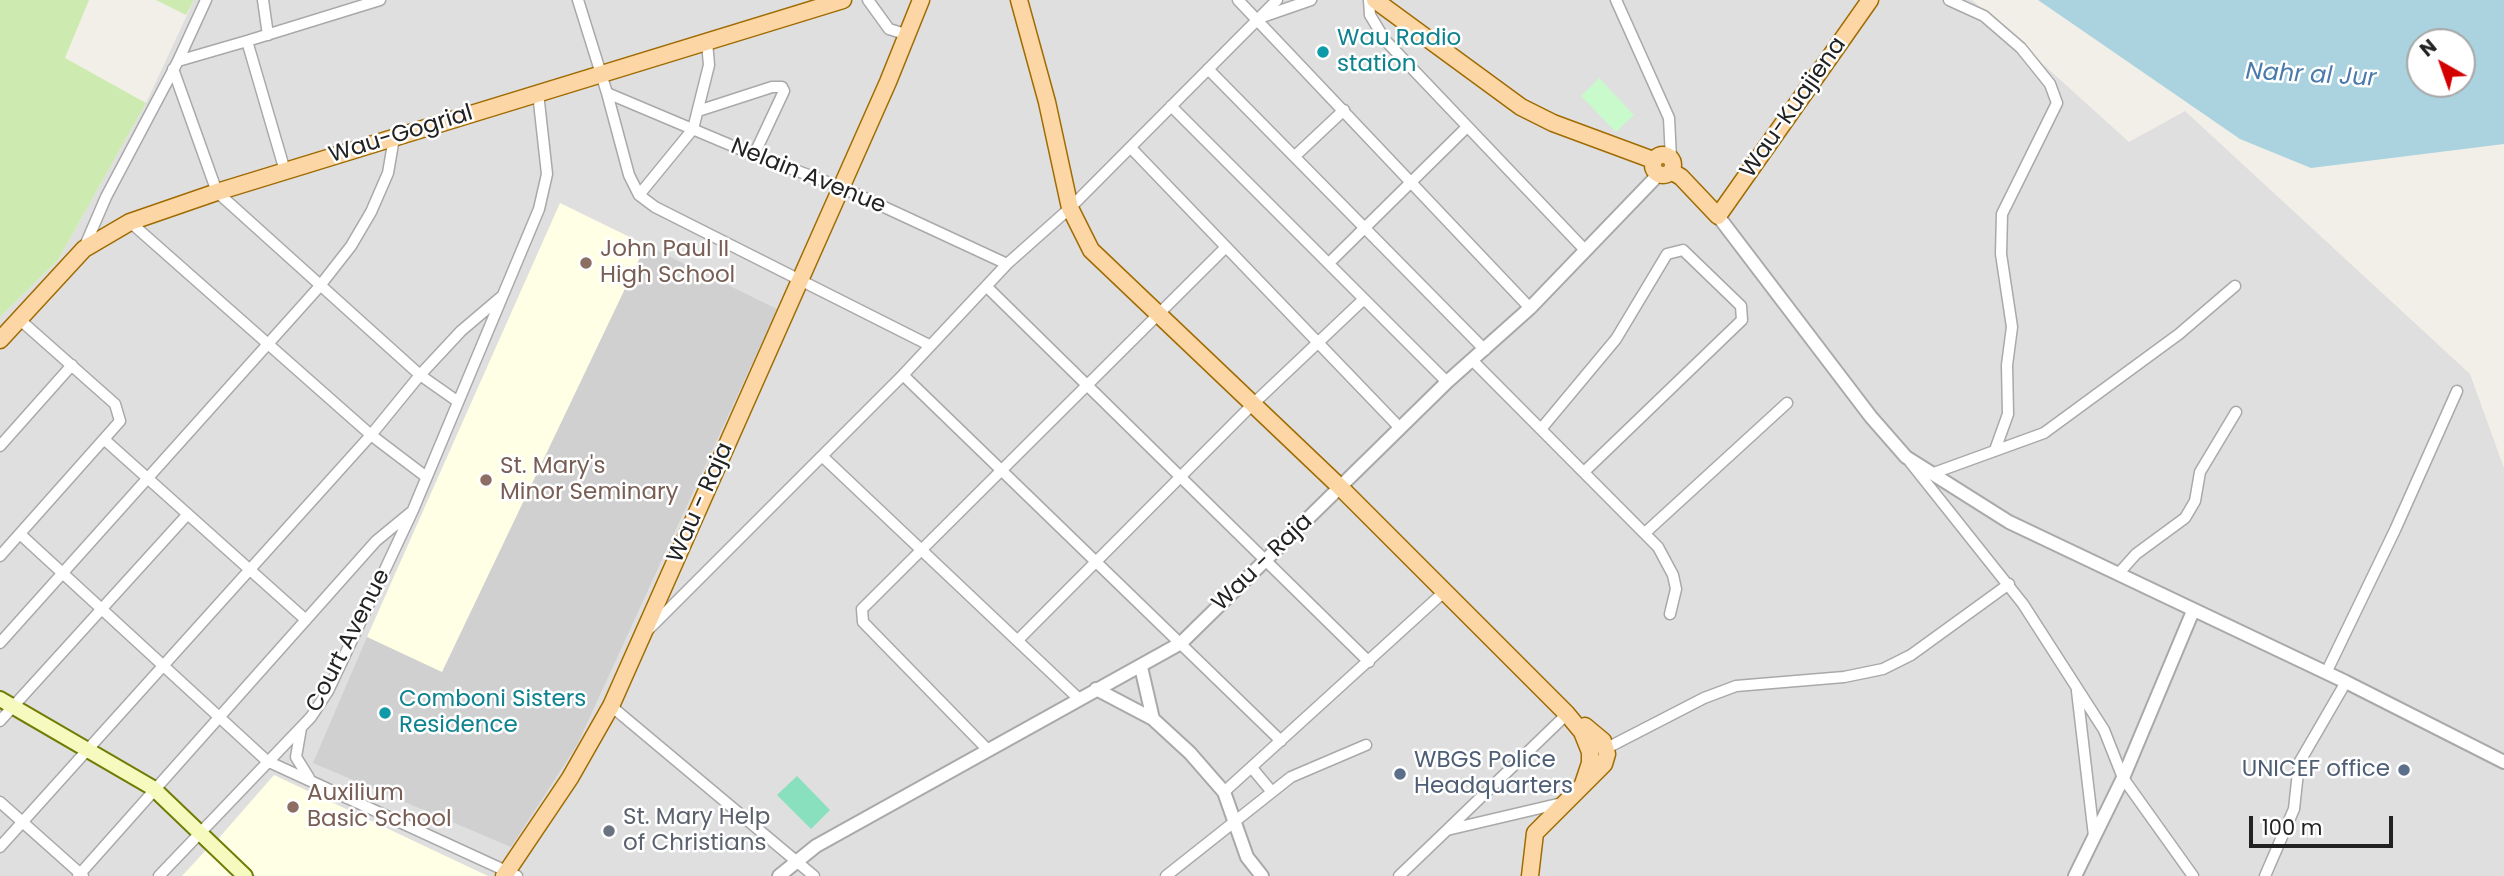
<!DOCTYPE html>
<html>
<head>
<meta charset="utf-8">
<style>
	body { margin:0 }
	#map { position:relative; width:2504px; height:876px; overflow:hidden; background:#f2efe9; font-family:Poppins,sans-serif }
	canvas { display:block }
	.north { position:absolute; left:2406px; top:28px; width:70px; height:70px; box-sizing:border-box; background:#fff; border:2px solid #a7a7a7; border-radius:50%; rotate:320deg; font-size:19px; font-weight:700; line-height:28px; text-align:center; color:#222 }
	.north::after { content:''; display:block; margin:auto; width:24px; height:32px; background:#d40000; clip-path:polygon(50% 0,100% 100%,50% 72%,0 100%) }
	.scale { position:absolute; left:2249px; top:816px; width:144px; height:32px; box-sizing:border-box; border:4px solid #222; border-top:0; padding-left:9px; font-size:21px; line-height:24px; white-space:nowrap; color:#222; -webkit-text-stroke:5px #fff; paint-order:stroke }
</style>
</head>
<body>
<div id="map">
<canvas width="2504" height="876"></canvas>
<div class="north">N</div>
<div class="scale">100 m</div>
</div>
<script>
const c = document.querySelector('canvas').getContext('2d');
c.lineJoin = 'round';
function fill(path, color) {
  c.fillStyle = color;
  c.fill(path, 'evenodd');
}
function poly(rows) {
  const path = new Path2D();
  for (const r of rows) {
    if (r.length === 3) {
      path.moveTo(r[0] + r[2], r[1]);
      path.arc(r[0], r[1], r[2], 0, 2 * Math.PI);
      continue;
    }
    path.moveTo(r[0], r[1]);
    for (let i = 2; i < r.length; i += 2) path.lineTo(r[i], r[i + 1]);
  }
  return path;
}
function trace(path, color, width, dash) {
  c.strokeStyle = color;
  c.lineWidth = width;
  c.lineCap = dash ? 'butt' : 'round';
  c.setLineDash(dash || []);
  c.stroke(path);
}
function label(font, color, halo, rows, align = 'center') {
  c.font = font + ' Poppins,sans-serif';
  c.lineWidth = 5;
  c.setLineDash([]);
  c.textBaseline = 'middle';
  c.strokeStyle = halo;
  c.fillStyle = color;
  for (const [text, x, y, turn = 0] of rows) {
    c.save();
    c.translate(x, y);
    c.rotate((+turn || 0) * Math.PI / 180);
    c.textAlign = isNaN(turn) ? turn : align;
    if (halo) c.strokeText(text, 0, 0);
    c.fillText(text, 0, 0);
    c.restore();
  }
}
fill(poly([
	[194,0,1972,0,2129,142,2185,111,2470,374,2504,468,2504,876,0,876,0,317,58,260,146,103]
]), '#e0dfdf');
fill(poly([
	[560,203,646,245,442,673,367,637],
	[274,775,488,876,256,876,218,839],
	[206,850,233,876,182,876]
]), '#ffffe5');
fill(poly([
	[646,245,777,309,577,745,511,847,313,763,367,637,442,672]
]), '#d0d0d0');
fill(poly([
	[0,0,89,0,65,58,146,103,58,260,0,317],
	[156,0,194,0,186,15]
]), '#cdebb0');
fill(poly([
	[1599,78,1634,115,1616,132,1581,96]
]), '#c8facc');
fill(poly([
	[797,776,830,810,811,829,777,795]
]), '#88e0be');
fill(poly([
	[2038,0,2504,0,2504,144,2311,168,2240,139],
	[2420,42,2462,42,2462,84,2420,84]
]), '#aad3df');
const minor = poly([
	[263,0,268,35],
	[578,0,607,93,629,175,639,195,655,207,929,345],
	[868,0,889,29,908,35],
	[1238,0,1530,308],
	[1369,0,1370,15,1385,40,1585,250],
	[1616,0,1669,118,1671,158],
	[1949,0,1984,16,2021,48,2050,84,2057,103,2002,214,2001,254,2012,327,2007,365,2008,414,1995,450],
	[1262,17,1311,0],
	[178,61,206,0],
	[173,69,217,192,420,375,457,401],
	[1208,69,1485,350],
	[607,93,754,155,841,187,1007,264],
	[1171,106,1447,382],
	[698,111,772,87,782,87,784,91,754,155],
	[1131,148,1400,428],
	[1295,156,1344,110],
	[285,171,247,41,380,0],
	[639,195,693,129,709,65,707,42],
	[130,222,371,435,425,476],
	[84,248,106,197,178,61,247,41],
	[1329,263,1466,128],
	[987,287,1369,662],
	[1473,361,1658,547,1673,575,1676,589,1670,614],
	[903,375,1281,741],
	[1541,429,1616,339,1667,254,1683,250,1741,306,1742,320,1585,471],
	[106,441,306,620],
	[0,446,72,365],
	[822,456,1078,698],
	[1910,462,2023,604,2104,730,2123,778,2193,876],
	[1931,474,2044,433,2179,334,2235,286],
	[1646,532,1787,403],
	[20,534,267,761,517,876],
	[0,556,120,421,115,404,19,319],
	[2119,573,2136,554,2185,518,2195,501,2200,472,2236,412],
	[649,629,903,375,1007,264,1070,208,1277,0],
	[1019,639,1253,404,1364,299],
	[0,643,319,287,351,246,371,212,388,173,394,138],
	[2326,673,2395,530,2457,391],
	[2077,691,2094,836],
	[611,706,814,876],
	[0,721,187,515],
	[301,728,296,757,309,778],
	[1607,748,1704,698,1736,686,1844,677,1883,669,1911,655,2009,584],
	[987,749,863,622,862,609,1225,248],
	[1252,768,1272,792],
	[1224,792,1445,591],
	[0,802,83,876],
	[1448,829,1567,714],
	[0,847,371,435,420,375,461,331,501,297],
	[78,876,376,541,410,513],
	[159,876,311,717,328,691,413,510,539,209,547,174,538,93],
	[1166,876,1291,777,1366,745],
	[1399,876,1447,830,1562,803],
	[2265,876,2294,809,2299,763,2346,682]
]);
const tertiary = poly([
	[1718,216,1871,417,1906,457,2009,522,2346,682,2504,762],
	[1141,667,1153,719,1190,753,1224,792,1247,857,1262,876],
	[1096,689,1153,719],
	[779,876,816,846,1181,643,1447,382,1530,308,1659,174],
	[2075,876,2123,778,2193,611]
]);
const secondary = poly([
	[0,699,153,788,245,876]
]);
const primary = poly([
	[1019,0,1047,102,1070,208,1091,250,1340,487,1567,714,1582,732,1590,752,1590,763,1583,784],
	[1375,0,1521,107,1553,123,1653,160],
	[1663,165,10],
	[1671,171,1681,177,1718,216,1870,0],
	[0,340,84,249,130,222,217,192,843,0],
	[504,876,570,778,611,706,888,82,921,0],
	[1530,876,1535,833,1604,764,1607,754,1603,741,1585,726,1582,732]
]);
trace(minor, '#a9a9a9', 13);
trace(tertiary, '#a9a9a9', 16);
trace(secondary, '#707d05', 18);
trace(primary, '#a06b00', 19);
trace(minor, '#fff', 10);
trace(tertiary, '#fff', 12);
trace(secondary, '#f7fabf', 14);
trace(primary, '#fcd6a4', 16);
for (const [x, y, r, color] of [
	[1323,52,7,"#0f9aa8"],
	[586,263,7,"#8d6e63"],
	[486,480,7,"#8d6e63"],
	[385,713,7,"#0f9aa8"],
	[2404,770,7,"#5c6f8a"],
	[1400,774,7,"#5c6f8a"],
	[293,807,7,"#8d6e63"],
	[609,831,7,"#6b7280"]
]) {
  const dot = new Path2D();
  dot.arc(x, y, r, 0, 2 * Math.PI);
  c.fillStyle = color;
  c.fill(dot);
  trace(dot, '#fff', 2.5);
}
label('23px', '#0d838f', '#fff', [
	["Wau Radio",1337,39],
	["station",1337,65],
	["Comboni Sisters",399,700],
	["Residence",399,726]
], 'left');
label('23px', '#222', '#fff', [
	["Wau-Kuajiena",1794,108,-55],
	["Wau-Gogrial",401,135,-17],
	["Nelain Avenue",808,177,22],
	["Wau - Raja",701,503,-66],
	["Wau - Raja",1263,563,-44],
	["Court Avenue",349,641,-63]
]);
label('23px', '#785e54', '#fff', [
	["John Paul II",600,250],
	["High School",600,276],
	["St. Mary's",500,467],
	["Minor Seminary",500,493],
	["Auxilium",307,794],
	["Basic School",307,820]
], 'left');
label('23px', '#4e5e75', '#fff', [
	["WBGS Police",1414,761],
	["Headquarters",1414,787],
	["UNICEF office",2390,770,"right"]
], 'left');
label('23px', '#5b616d', '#fff', [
	["St. Mary Help",623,818],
	["of Christians",623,844]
], 'left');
label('italic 24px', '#4a7aab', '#fff', [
	["Nahr al Jur",2311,76,3]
]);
</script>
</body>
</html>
